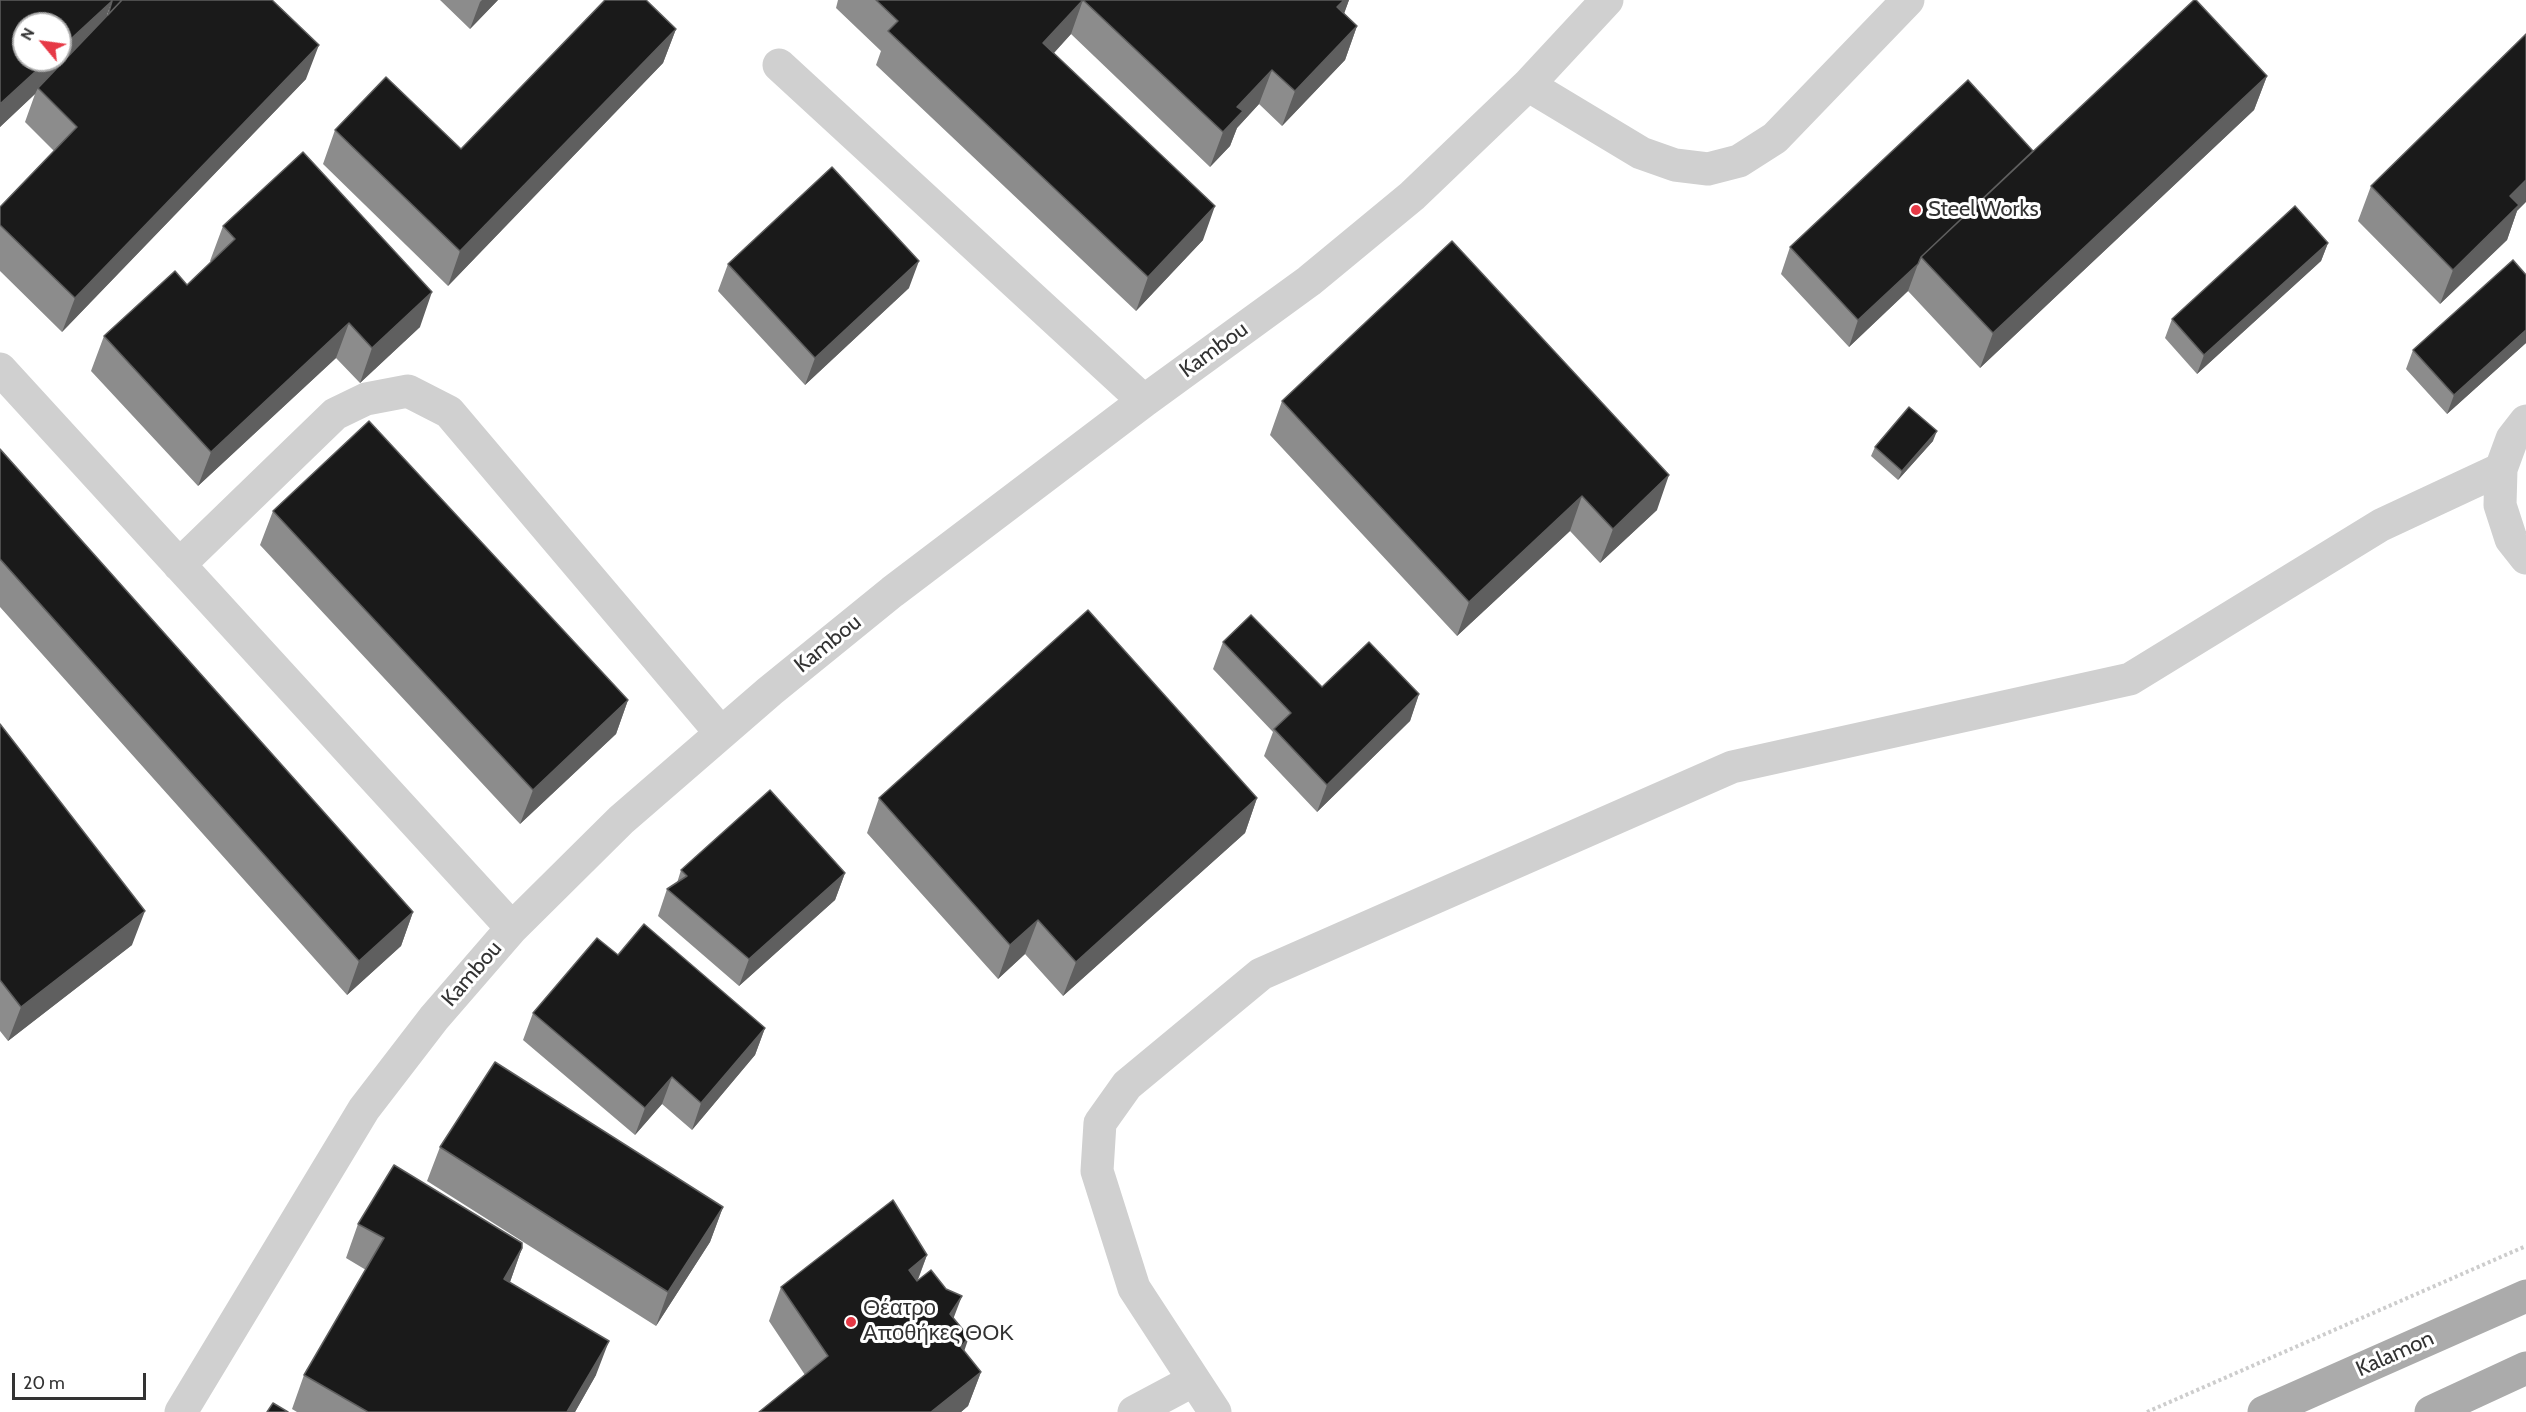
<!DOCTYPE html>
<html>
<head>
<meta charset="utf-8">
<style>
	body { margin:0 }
	#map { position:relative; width:2526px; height:1412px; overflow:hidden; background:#fff; font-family:Cabin,sans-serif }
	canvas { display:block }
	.north { position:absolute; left:12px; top:12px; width:60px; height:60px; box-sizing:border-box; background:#fff; border:2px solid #adadad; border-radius:50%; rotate:299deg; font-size:16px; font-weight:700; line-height:24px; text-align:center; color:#333 }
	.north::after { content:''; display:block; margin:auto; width:21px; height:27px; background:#e63946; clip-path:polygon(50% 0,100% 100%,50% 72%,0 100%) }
	.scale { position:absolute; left:12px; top:1373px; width:134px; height:27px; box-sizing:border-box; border:3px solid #333; border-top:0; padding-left:8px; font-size:18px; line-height:21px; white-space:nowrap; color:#333; -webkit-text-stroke:4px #fff; paint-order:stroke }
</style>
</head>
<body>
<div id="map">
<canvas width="2526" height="1412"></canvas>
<div class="north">N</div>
<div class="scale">20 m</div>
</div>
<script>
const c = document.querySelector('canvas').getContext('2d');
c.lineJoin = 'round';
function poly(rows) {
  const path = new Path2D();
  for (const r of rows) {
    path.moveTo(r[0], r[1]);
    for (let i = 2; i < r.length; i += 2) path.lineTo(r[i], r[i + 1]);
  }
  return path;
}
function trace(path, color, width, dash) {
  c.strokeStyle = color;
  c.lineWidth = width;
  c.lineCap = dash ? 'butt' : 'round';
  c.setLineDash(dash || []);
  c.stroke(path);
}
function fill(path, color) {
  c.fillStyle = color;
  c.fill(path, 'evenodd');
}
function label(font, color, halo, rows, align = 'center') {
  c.font = font + ' Cabin,sans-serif';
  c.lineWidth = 6;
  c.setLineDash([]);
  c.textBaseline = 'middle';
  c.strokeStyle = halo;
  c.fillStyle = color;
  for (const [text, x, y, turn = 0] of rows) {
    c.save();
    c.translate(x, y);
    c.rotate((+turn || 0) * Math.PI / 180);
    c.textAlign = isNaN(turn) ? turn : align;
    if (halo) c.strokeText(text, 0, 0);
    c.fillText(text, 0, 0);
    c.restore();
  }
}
trace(poly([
	[2147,1412,2526,1246]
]), '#cdcdcd', 4, [3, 3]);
trace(poly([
	[779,65,1144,401],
	[1528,85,1641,153,1675,165,1708,169,1739,161,1775,138,1908,0],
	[0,369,512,928],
	[2526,421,2512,439,2501,469,2500,505,2511,539,2526,558],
	[179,565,335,414,366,399,408,391,449,412,721,733],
	[181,1412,364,1109,434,1018,512,928,621,820,770,691,892,592,1144,401,1309,281,1412,196,1528,85,1607,0],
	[1134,1412,1194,1380],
	[1215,1412,1134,1288,1097,1171,1100,1123,1127,1085,1261,974,1732,767,2130,679,2381,525,2501,469]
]), '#d0d0d0', 33);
trace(poly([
	[2264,1412,2526,1296],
	[2431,1412,2526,1368]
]), '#ababab', 33);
fill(poly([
	[0,0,306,79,62,332,0,271,0,207,54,151,25,122,35,94,0,127],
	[440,0,498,0,470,29],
	[838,0,1349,0,1344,13,1357,26,1345,60,1282,126,1259,104,1237,128,1230,146,1210,167,1071,34,1054,53,1203,240,1136,311,876,65,881,51,836,8],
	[676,29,663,63,448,286,323,164,335,130,461,149],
	[2267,76,2254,110,1980,368,1908,291,1849,347,1781,274,1790,247,2033,151],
	[2371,186,2517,211,2507,240,2440,304,2358,221],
	[223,226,420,327,360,383,336,358,198,486,91,371,104,336,187,285,211,262,210,261],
	[2328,243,2321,261,2197,374,2165,338,2172,319],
	[728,264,909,288,805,385,718,291],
	[2526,275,2526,343,2447,414,2406,369,2413,350],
	[1282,401,1657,510,1600,563,1570,531,1457,636,1270,435],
	[1933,441,1898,480,1871,456,1875,447],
	[0,449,413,912,401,946,347,995,0,607],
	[273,511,628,700,616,734,520,824,260,545],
	[1223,642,1322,687,1419,694,1410,721,1317,812,1264,756,1273,732,1213,669],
	[0,724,132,945,8,1041,0,1031],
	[879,798,1257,798,1245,833,1063,996,1025,954,998,979,867,833],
	[681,870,845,873,835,900,739,986,658,916,667,889,677,883],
	[618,955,765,1028,755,1055,692,1130,662,1104,635,1135,523,1040,533,1013],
	[440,1147,723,1207,710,1242,656,1326,427,1181],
	[358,1224,522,1248,510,1282,596,1375,575,1412,297,1412,292,1409,304,1375,366,1270,346,1258],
	[927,1255,918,1280,953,1319,964,1351,981,1372,968,1406,961,1412,759,1412,805,1375,769,1321,781,1287]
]), '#8c8c8c');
fill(poly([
	[482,0,498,0,470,29,480,2],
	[1083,0,1071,34,1031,78,1043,43],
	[1344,0,1349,0,1340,25,1337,7],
	[112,1,100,35,38,88,35,94,0,127,0,104,48,60,60,60,60,49],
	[1357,26,1345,60,1282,126,1295,91],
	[676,29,663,63,448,286,460,251],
	[319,45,306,79,62,332,75,298],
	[1272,70,1259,104,1237,128,1230,146,1210,167,1223,132,1237,107],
	[2267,76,2254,110,1980,368,1993,333],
	[2526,180,2526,202,2517,211,2507,240,2440,304,2453,270,2510,196],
	[1215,206,1203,240,1136,311,1148,277],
	[2328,243,2321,261,2197,374,2204,355],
	[919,261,909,288,805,385,815,358],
	[1918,264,1908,291,1849,347,1858,320],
	[432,292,420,327,360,383,372,348],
	[349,323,336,358,198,486,211,452],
	[2526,330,2526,343,2447,414,2454,395],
	[1937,431,1933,441,1898,480,1902,471],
	[1669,475,1657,510,1600,563,1613,529],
	[1582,496,1570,531,1457,636,1469,602],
	[1419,694,1410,721,1317,812,1327,785],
	[628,700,616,734,520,824,533,790],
	[1257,798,1245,833,1063,996,1076,962],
	[845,873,835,900,739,986,749,959],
	[145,911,132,945,8,1041,21,1007],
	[413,912,401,946,347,995,359,961],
	[1038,920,1025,954,998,979,1010,945],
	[765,1028,755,1055,692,1130,701,1103],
	[672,1077,662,1104,635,1135,645,1108],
	[723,1207,710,1242,656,1326,668,1292],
	[522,1248,510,1282,504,1279],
	[927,1255,914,1289,909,1270],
	[962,1296,949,1330,950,1314],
	[969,1337,957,1372,961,1347],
	[609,1341,596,1375,575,1412,567,1412],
	[981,1372,968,1406,961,1412,931,1412]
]), '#5f5f5f');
const building = poly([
	[0,0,112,0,112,1,60,49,60,24,24,24,24,60,48,60,0,104,0,0],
	[112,0,122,0,108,15,112,1,112,0],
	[122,0,272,0,319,45,75,298,0,225,0,207,77,127,38,88,122,0],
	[605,0,646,0,676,29,460,251,335,130,386,77,461,149,605,0],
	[876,0,1083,0,1043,43,1215,206,1148,277,888,31,898,21,876,0],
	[1083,0,1344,0,1337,7,1357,26,1295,91,1272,70,1237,107,1243,111,1223,132,1083,0],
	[2194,0,2196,0,2267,76,1993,333,1921,257,2194,0],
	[2526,34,2526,180,2510,196,2519,205,2453,270,2371,186,2526,34],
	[1968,80,2033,151,1921,257,1918,264,1858,320,1790,247,1968,80],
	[303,152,432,292,372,348,349,323,211,452,104,336,175,271,187,285,235,239,223,226,303,152],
	[832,167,919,261,815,358,728,264,832,167],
	[2295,206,2328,243,2204,355,2172,319,2295,206],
	[1452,241,1669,475,1613,529,1582,496,1469,602,1282,401,1452,241],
	[2513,260,2526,275,2526,330,2454,395,2413,350,2513,260],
	[1909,407,1937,431,1902,471,1875,447,1909,407],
	[369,421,628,700,533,790,273,511,369,421],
	[0,449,413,912,359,961,0,559,0,449],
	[1088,610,1257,798,1076,962,1038,920,1010,945,879,798,1088,610],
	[1251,615,1322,687,1369,642,1419,694,1327,785,1274,729,1291,713,1223,642,1251,615],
	[0,724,145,911,21,1007,0,980,0,724],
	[770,790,845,873,749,959,667,889,687,876,681,870,770,790],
	[644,924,765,1028,701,1103,672,1077,645,1108,533,1013,597,938,618,955,644,924],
	[495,1062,723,1207,668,1292,440,1147,495,1062],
	[394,1165,522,1243,522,1248,504,1279,609,1341,567,1412,368,1412,304,1375,384,1238,358,1224,394,1165],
	[893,1200,927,1255,909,1270,917,1281,931,1270,946,1289,962,1296,950,1314,969,1337,961,1347,981,1372,931,1412,759,1412,828,1356,781,1287,893,1200],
	[273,1403,288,1412,267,1412,273,1403]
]);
fill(building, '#1a1a1a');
trace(building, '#5f5f5f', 1.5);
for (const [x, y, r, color] of [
	[1916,210,6,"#e63946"],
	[851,1322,6,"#e63946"]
]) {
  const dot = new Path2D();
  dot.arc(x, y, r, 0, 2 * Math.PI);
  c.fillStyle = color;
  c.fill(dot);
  trace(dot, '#fff', 2);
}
label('22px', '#333', '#fff', [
	["Steel Works",1928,210],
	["Θέατρο",863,1309],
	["Αποθήκες ΘΟΚ",863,1334]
], 'left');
label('22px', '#333', '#fff', [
	["Kambou",1214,350,-36],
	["Kambou",828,644,-39],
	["Kambou",472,974,-49],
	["Kalamon",2395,1354,-24]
]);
</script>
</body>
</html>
